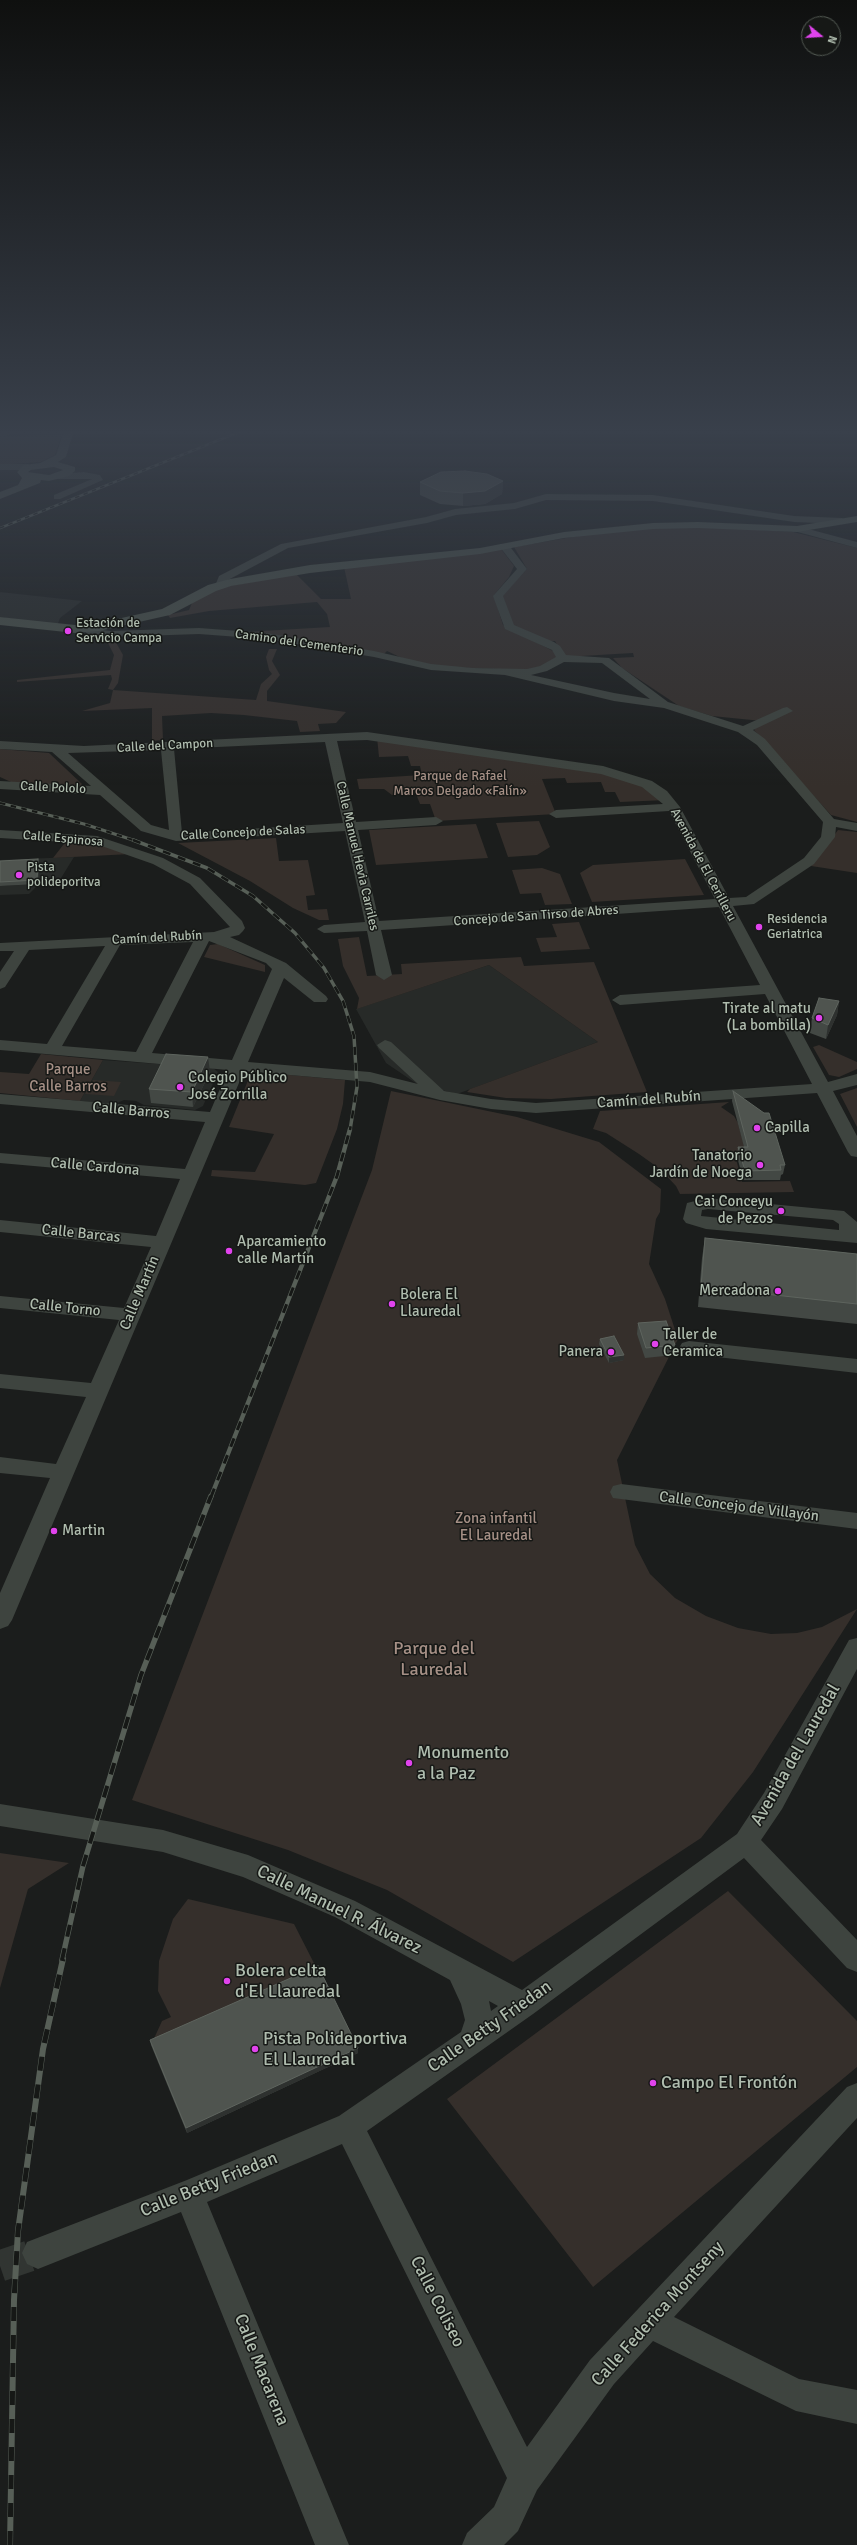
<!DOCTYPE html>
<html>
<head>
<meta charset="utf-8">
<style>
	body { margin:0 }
	#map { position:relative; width:857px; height:2545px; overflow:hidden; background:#1b1d1c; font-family:Signika,sans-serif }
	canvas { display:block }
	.north { position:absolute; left:801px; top:16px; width:40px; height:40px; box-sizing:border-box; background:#161816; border:1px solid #535a53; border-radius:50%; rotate:108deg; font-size:11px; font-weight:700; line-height:16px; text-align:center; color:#afbcae }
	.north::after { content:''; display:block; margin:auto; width:14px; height:18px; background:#e143ed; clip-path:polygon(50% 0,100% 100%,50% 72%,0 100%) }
</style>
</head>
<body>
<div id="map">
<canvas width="857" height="2545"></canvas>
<div class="north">N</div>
</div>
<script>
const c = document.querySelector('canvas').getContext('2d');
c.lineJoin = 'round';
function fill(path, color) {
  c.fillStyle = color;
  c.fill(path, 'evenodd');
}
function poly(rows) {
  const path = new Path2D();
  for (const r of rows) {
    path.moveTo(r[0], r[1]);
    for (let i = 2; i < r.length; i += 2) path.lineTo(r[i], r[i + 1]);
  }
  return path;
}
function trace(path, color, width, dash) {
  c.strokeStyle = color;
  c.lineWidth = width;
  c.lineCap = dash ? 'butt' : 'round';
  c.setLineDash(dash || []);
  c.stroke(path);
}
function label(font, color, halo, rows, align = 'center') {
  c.font = font + ' Signika,sans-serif';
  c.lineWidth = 3;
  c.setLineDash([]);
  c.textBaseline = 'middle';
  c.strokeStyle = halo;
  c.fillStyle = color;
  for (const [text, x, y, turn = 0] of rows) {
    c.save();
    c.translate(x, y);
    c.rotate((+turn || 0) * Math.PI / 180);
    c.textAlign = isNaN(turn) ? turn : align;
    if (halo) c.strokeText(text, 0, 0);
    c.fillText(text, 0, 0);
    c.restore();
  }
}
fill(poly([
	[0,592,82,601,60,618,57,626,0,617],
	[74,857,58,883,38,885,29,894,0,895,0,886,37,884,0,866,0,860],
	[489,965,598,1042,457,1094,417,1084,386,1063,356,1009],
	[103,1060,213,1068,218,1072,203,1106,195,1110,144,1105,136,1101,124,1100,115,1104,80,1101]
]), '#272a28');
fill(poly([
	[31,430,4,436,62,435,55,455,41,462,0,465,0,431],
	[694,526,793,532,857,548,857,822,831,815,754,730,762,721,712,716,679,706,622,668,613,658,634,657,633,653,564,657,555,641,543,642,512,626,502,596,527,569,514,547,601,532],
	[501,549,514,566,509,577,494,595,499,612,503,625,557,653,557,658,540,667,525,670,442,667,406,660,387,651,384,654,245,632,330,627,327,614,317,602,209,611,170,618,168,615,189,610,192,603,218,588,296,574,321,599,351,599,344,567],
	[105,637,113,637,123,655,118,683,113,690,256,700,261,684,272,674,269,670,266,657,269,649,277,649,272,661,280,675,267,691,267,701,346,712,336,723,318,724,320,731,300,732,297,721,244,715,211,713,162,716,163,740,152,741,152,708,82,711,110,703,113,690,108,689,112,679,111,675,17,682,17,680,110,670,114,655],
	[377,737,625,775,667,800,620,802,615,792,605,792,601,782,567,783,565,778,542,779,556,814,436,821,430,804,420,804,416,794,392,795,384,789,359,789,357,779,422,775,420,766,411,766,408,756,379,757],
	[0,749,49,753,82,784,80,787,11,782,0,777],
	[539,821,550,847,537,855,508,857,496,823],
	[476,824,488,858,376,865,369,830],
	[838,830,857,832,857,873,811,866],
	[276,838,279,861,308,860,315,895,306,896,308,910,327,909,329,920,319,920,293,908,250,881,178,843],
	[67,840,108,846,131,854,53,858],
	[685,859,704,895,592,902,580,873,593,865],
	[542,868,560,874,572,904,545,905,541,893,520,894,512,870],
	[579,922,590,949,541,952,536,938,557,937,552,924],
	[359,937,367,976,402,974,401,964,521,957,524,966,594,962,647,1092,551,1099,506,1098,467,1092,470,1089,598,1042,489,965,357,1009,359,998,343,966,338,939],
	[218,944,265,965,265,972,204,957,210,945],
	[819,1045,857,1062,857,1069,839,1077,829,1075,813,1047],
	[41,1054,103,1060,80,1101,0,1093,0,1072,29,1074],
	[268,1073,345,1080,343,1104,337,1129,316,1183,305,1185,211,1176,212,1170,255,1172,274,1134,229,1127,249,1078,262,1079],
	[93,1080,121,1082,114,1096,85,1094],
	[857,1088,857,1127,840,1094],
	[391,1091,517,1117,599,1142,661,1189,660,1212,656,1219,649,1264,665,1299,678,1339,617,1460,635,1545,650,1574,675,1598,706,1616,738,1628,771,1634,797,1633,822,1627,857,1609,753,1772,701,1838,513,1962,387,1890,288,1850,132,1800,372,1170],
	[729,1102,721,1107,734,1116,738,1123,747,1156,737,1156,736,1159,742,1182,790,1181,794,1192,680,1194,676,1186,660,1169,639,1154,606,1133,593,1129,600,1111],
	[0,1853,69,1863,28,1889,0,1988],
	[728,1891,857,2021,857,2067,593,2287,447,2099],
	[188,1899,294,1924,318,1971,151,2045,162,2021,171,2017,158,1991,159,1961,173,1919]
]), '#352f2b');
trace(poly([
	[0,2266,38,2253]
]), '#313532', 31, [31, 16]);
fill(poly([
	[0,464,28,464,32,467,28,470,0,470,0,464],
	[84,472,100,475,103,480,60,499,54,499,54,495,92,479,58,479,53,476,55,474,84,472],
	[546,494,653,495,794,516,842,518,847,521,842,524,794,522,653,501,546,500,515,509,456,515,427,523,288,548,228,580,224,588,220,589,215,586,219,576,281,544,426,517,455,509,514,503,546,494],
	[797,526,857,542,857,548,794,531,792,529,797,526],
	[500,544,508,544,527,569,503,596,514,625,554,642,560,646,566,655,609,658,668,702,743,726,783,708,787,707,793,711,753,730,765,739,834,819,857,823,857,831,836,827,835,837,814,864,754,904,733,906,828,1082,857,1074,857,1085,833,1091,857,1136,857,1157,851,1156,848,1152,817,1093,536,1113,491,1109,440,1100,370,1082,244,1071,12,1620,8,1626,0,1629,0,1593,50,1478,0,1473,0,1457,56,1464,86,1397,0,1388,0,1374,91,1383,119,1320,0,1308,0,1296,124,1308,151,1247,0,1232,0,1220,156,1236,180,1179,0,1163,0,1153,185,1169,205,1122,0,1104,0,1094,210,1112,228,1070,0,1050,0,1040,47,1044,105,946,29,950,5,987,0,989,0,972,14,951,0,951,0,943,214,932,230,927,190,884,153,864,96,844,0,838,0,830,97,836,163,858,200,878,242,921,245,928,243,931,239,935,230,937,286,963,326,996,328,999,326,1002,314,1002,284,978,248,1062,370,1072,418,1084,379,1048,377,1045,385,1040,391,1042,444,1091,491,1099,536,1103,812,1084,765,994,620,1005,612,1000,620,995,760,985,719,907,381,930,392,975,384,980,376,975,367,931,324,933,317,929,324,925,365,922,345,831,176,841,141,831,100,795,0,789,0,781,91,786,52,752,0,749,0,741,84,746,367,732,603,766,652,781,667,791,680,807,729,898,746,897,804,858,821,837,823,822,757,745,738,732,664,708,614,701,505,675,431,670,374,657,266,639,199,634,111,637,87,634,83,629,88,626,94,629,111,631,199,628,266,633,374,651,431,664,473,668,527,669,540,666,556,657,552,650,505,629,493,596,517,569,499,546,500,544],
	[564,662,602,663,650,699,614,693,531,675,547,671,564,662],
	[367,740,601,774,642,787,663,804,556,810,549,814,556,818,669,811,715,899,379,921,358,830,436,825,443,821,436,817,356,822,337,741,367,740],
	[325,742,343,823,182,833,174,749,325,742],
	[161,750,169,830,151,825,68,753,161,750],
	[209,941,266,963,272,969,232,1060,152,1053,209,941],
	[193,942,136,1052,62,1046,120,945,193,942],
	[707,1198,844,1211,857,1222,857,1243,706,1229,686,1223,683,1219,687,1203,707,1198],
	[708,1209,833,1220,839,1224,839,1230,701,1216,702,1210,708,1209],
	[689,1341,857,1359,857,1373,682,1353,679,1348,682,1343,689,1341],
	[621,1484,857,1513,857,1529,613,1498,610,1492,613,1486,621,1484],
	[857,1638,857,1669,782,1809,761,1840,857,1940,857,1972,847,1968,744,1858,533,2014,367,2131,527,2447,590,2360,847,2087,857,2083,857,2118,674,2317,799,2379,857,2390,857,2424,796,2411,653,2341,614,2384,537,2490,518,2531,504,2545,462,2545,467,2533,494,2507,507,2478,342,2144,207,2202,349,2545,315,2545,181,2212,38,2269,27,2264,22,2253,27,2242,187,2180,339,2116,461,2032,465,2020,461,2004,450,1980,335,1917,243,1877,163,1852,0,1826,0,1804,163,1830,248,1855,355,1901,522,1990,737,1834,764,1793,849,1640,857,1638],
	[489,2001,498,2006,491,2011,489,2001]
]), '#3e443f');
fill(poly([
	[64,430,74,430,66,457,58,462,75,467,75,471,69,476,49,481,41,480,40,483,0,499,0,492,18,485,22,478,17,472,24,465,40,463,56,455,64,430],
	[54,467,63,470,49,475,28,472,31,470,54,467],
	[857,516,857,522,797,532,698,528,653,529,564,538,480,554,310,573,231,586,216,591,170,615,99,631,75,633,0,625,0,617,75,625,99,623,162,609,208,585,230,579,310,565,480,548,564,532,653,523,698,522,797,526,857,516]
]), '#4a524a');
const railFar5 = poly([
	[0,528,244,430]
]);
const railFar4 = poly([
	[0,803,84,824,136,841]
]);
const railFar3 = poly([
	[133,840,207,868,253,896,295,933,324,968,343,1001,354,1036,357,1087,350,1130]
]);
const railFar2 = poly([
	[211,1497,337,1176,350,1129]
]);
const railFar1 = poly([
	[62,1960,83,1866,141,1675,211,1496]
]);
const rail = poly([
	[10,2545,14,2300,18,2231,43,2049,63,1959]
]);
trace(railFar5, '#575f57', 2.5);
trace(railFar4, '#575f57', 3);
trace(railFar3, '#575f57', 3.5);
trace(railFar2, '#575f57', 4.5);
trace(railFar1, '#575f57', 5.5);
trace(rail, '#575f57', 6);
trace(railFar5, '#161816', 1.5, [4.5]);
trace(railFar4, '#161816', 2, [5.5]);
trace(railFar3, '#161816', 2.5, [8]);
trace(railFar2, '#161816', 3, [9]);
trace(railFar1, '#161816', 4, [12]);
trace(rail, '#161816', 5, [14]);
fill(poly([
	[503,481,502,494,485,504,463,506,440,504,420,495,420,482],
	[0,861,39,863,38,884,0,886],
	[839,1001,837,1015,826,1039,810,1033,812,1018],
	[210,1072,193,1107,151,1103,149,1089],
	[733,1091,785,1165,783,1174,781,1175,780,1180,743,1180,737,1156,738,1147,744,1147,732,1101],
	[705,1238,857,1254,857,1324,698,1307,702,1258],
	[638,1323,675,1345,674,1355,645,1358,637,1334],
	[600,1339,624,1355,624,1360,609,1363,599,1344],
	[150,2040,358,2053,187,2133,151,2045]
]), '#434844');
fill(poly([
	[503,481,502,494,485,504,463,506,463,493],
	[38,859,39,863,38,884,37,880],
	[839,1001,837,1015,826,1039,828,1025],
	[208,1057,210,1072,193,1107,192,1092],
	[624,1355,624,1360,609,1363,609,1357],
	[358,2048,358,2053,187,2133,186,2128]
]), '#2e312f');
const building = poly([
	[465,471,487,474,503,481,485,491,463,493,440,491,420,482,441,472,465,471],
	[38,859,37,880,0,882,0,861,38,859],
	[819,998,839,1001,828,1025,812,1018,819,998],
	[166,1054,208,1057,192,1092,149,1089,166,1054],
	[733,1091,764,1113,769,1113,785,1165,780,1165,781,1170,745,1171,738,1147,748,1147,733,1091],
	[705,1238,857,1254,857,1304,701,1287,705,1238],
	[666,1321,675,1345,646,1348,638,1323,666,1321],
	[614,1336,624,1355,609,1357,600,1339,614,1336],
	[318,1966,358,2048,186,2128,150,2040,318,1966]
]);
fill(building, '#4f544f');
trace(building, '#5e645e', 1);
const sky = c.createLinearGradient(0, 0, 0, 786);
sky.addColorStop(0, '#0f100f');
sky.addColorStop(0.55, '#39404b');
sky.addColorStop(1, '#39404b00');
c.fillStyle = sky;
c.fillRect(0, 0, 857, 786);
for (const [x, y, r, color] of [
	[68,631,4,"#e143ed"],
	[19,875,4,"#e143ed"],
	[759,927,4,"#e143ed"],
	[819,1018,4,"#e143ed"],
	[180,1087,4,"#e143ed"],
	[757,1128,4,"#e143ed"],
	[760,1165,4,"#e143ed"],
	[781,1211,4,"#e143ed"],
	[229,1251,4,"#e143ed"],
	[778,1291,4,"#e143ed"],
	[392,1304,4,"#e143ed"],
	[655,1344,4,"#e143ed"],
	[611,1352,4,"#e143ed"],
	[54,1531,4,"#e143ed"],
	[409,1763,4,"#e143ed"],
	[227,1981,4,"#e143ed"],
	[255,2049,4,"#e143ed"],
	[653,2083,4,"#e143ed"]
]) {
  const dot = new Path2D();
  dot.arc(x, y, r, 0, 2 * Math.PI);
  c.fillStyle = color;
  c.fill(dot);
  trace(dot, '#161816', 1.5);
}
label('13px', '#afbcae', '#161816', [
	["Estación de",76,624],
	["Servicio Campa",76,639],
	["Pista",27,868],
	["polideporitva",27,883],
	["Residencia",767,920],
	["Geriatrica",767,935]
], 'left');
label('13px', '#afbcae', '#161816', [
	["Camino del Cementerio",299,643,8],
	["Calle del Campon",165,746,-3],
	["Calle Pololo",53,788,3],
	["Calle Concejo de Salas",243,833,-3],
	["Calle Espinosa",63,839,5],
	["Calle Manuel Hevia Carriles",357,856,77],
	["Avenida de El Cerilleru",703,865,62],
	["Concejo de San Tirso de Abres",536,916,-4],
	["Camín del Rubín",157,938,-3]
]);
label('13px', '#a69086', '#161816', [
	["Parque de Rafael",460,777],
	["Marcos Delgado «Falín»",460,792]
]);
label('15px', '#afbcae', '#161816', [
	["Tirate al matu",811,1009,"right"],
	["(La bombilla)",811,1026,"right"],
	["Colegio Público",188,1078],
	["José Zorrilla",188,1095],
	["Capilla",765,1128],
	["Tanatorio",752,1156,"right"],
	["Jardín de Noega",752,1173,"right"],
	["Cai Conceyu",773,1202,"right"],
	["de Pezos",773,1219,"right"],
	["Aparcamiento",237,1242],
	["calle Martín",237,1259],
	["Mercadona",770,1291,"right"],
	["Bolera El",400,1295],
	["Llauredal",400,1312],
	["Taller de",663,1335],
	["Ceramica",663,1352],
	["Panera",603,1352,"right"],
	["Martin",62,1531]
], 'left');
label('15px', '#a69086', '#161816', [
	["Parque",68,1070],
	["Calle Barros",68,1087],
	["Zona infantil",496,1519],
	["El Lauredal",496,1536]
]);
label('15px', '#afbcae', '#161816', [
	["Camín del Rubín",649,1100,-4],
	["Calle Barros",131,1111,5],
	["Calle Cardona",95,1167,5],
	["Calle Barcas",81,1234,6],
	["Calle Martín",140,1293,-67],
	["Calle Torno",65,1308,6],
	["Calle Concejo de Villayón",739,1507,7]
]);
label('18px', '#a69086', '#161816', [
	["Parque del",434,1649],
	["Lauredal",434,1670]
]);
label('18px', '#afbcae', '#161816', [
	["Monumento",417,1753],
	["a la Paz",417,1774],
	["Bolera celta",235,1971],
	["d'El Llauredal",235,1992],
	["Pista Polideportiva",263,2039],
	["El Llauredal",263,2060],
	["Campo El Frontón",661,2083]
], 'left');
label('18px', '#afbcae', '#161816', [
	["Avenida del Lauredal",796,1755,-60],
	["Calle Manuel R. Álvarez",339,1910,26],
	["Calle Betty Friedan",490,2027,-35],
	["Calle Betty Friedan",209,2185,-22],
	["Calle Coliseo",437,2302,63],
	["Calle Federica Montseny",658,2314,-48],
	["Calle Macarena",261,2370,68]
]);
</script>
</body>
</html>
